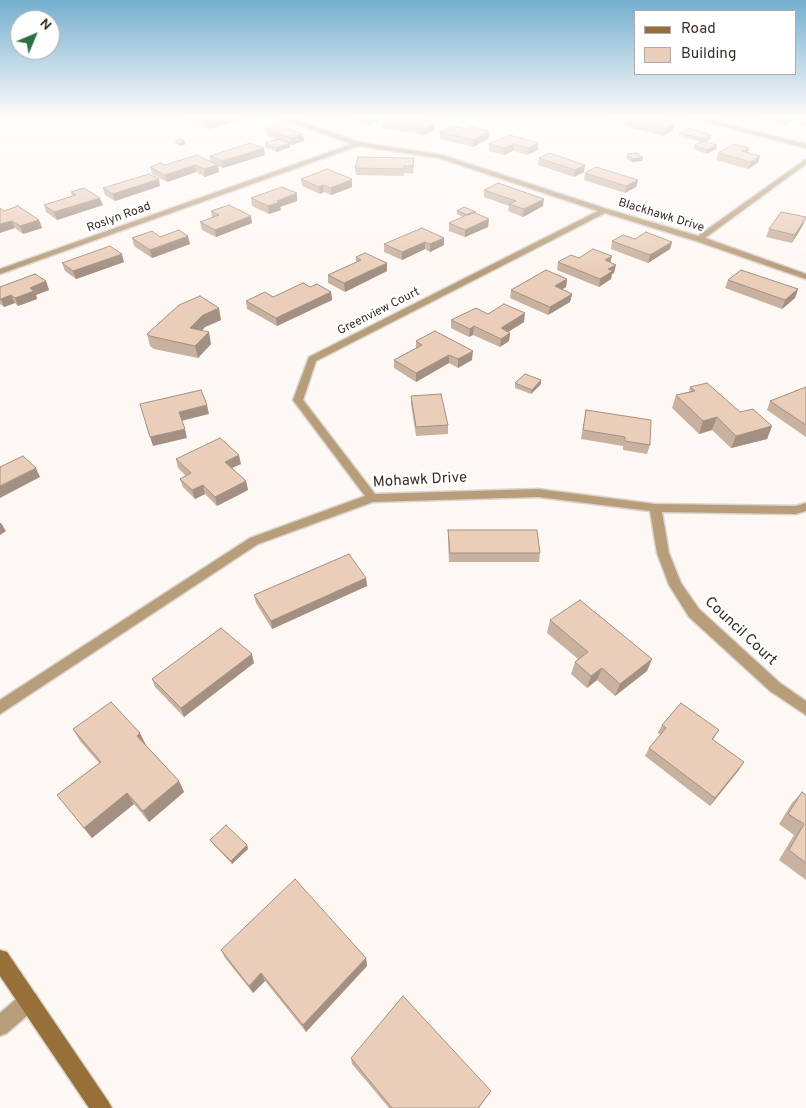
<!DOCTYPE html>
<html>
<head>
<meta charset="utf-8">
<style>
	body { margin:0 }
	#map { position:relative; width:806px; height:1108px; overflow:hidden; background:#fef8f4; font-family:Overpass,sans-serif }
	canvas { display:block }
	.legend { position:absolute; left:634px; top:10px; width:162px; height:65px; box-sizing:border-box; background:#fff; border:1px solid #afaba8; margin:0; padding:6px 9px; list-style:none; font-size:15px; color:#382e26 }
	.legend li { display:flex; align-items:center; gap:10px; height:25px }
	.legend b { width:25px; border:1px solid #afaba8 }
	.north { position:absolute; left:10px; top:10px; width:50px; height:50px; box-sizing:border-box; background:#fff; border:1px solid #afaba8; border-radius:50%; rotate:45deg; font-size:14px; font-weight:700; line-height:20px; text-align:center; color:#382e26 }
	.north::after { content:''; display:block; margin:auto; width:18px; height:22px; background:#2a723f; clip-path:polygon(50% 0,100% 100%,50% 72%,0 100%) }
</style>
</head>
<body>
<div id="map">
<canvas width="806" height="1108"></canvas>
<ul class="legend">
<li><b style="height:6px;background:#966f39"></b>Road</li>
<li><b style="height:14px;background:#eaceba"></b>Building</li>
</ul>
<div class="north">N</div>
</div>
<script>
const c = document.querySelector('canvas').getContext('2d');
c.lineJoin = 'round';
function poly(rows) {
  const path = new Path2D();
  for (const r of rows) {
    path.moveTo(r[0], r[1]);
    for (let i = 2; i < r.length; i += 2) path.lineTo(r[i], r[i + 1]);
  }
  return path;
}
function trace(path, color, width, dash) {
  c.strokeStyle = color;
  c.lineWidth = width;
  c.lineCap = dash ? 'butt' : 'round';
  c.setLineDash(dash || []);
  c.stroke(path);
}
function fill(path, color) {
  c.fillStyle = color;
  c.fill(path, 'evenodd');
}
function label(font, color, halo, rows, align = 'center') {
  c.font = font + ' Overpass,sans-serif';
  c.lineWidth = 4.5;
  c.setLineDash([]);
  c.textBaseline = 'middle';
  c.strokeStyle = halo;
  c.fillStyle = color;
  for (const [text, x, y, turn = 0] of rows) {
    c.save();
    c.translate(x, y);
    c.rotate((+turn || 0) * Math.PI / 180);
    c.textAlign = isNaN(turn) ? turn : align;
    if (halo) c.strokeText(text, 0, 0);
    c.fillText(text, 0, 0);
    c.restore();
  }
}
const minor = poly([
	[276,116,285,116,359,142,442,155,607,209,698,236,806,159,806,164,705,238,806,274,806,279,696,241,605,213,316,361,303,400,375,494,538,489,655,504,796,506,806,503,806,511,796,514,662,512,669,553,681,583,699,609,780,683,806,701,806,715,770,691,689,617,669,585,657,553,650,511,538,497,373,502,258,544,0,714,0,700,250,538,365,496,293,400,309,357,598,211,439,158,358,146,0,274,0,269,352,144,276,116],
	[683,116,694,116,806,144,806,148,683,116],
	[29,991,36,994,39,1001,36,1008,7,1033,0,1036,0,1013,22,994,29,991]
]);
const secondary = poly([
	[0,950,7,952,108,1101,112,1108,89,1108,0,976,0,950]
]);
trace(minor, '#dad4cf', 3);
trace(secondary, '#dad4cf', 3);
fill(minor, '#b89d7a');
fill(secondary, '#966f39');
fill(poly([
	[188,116,237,116,237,121,209,129,189,120],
	[346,116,383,116,383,119,368,125],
	[598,116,625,116,625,118,617,121],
	[751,116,796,116,795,119,786,125],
	[806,117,806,126,801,125,803,119],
	[627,119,673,130,663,136,625,126],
	[383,122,434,130,423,135,383,128],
	[266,129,303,134,304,141,291,145,290,145,290,147,277,152,265,147,265,143,276,139,267,136],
	[467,129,489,138,473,147,440,139,440,132],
	[680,133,710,139,705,142,717,145,716,149,706,154,694,149,695,145,701,142,679,136],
	[510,135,538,150,527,155,513,151,504,155,489,151,489,144],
	[175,141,186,144,180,146,176,144],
	[749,148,747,153,760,156,758,163,748,169,716,160,718,153],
	[627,154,642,161,632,162,626,158],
	[265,155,223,168,218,166,219,172,205,177,196,172,167,182,152,174,150,167,211,162,210,156],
	[539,158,585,165,584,172,574,177,538,165],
	[414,165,413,174,404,173,404,176,356,175,355,168],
	[585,173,638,180,636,187,625,193,584,180],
	[301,179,352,187,331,195,324,192,320,194,302,186],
	[160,186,115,201,105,195,103,188],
	[484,190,543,206,523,217,508,211,509,206,484,197],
	[71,192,103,205,57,220,46,212,44,205,72,196],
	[297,193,297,201,280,207,281,210,269,214,252,206,251,198],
	[4,211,39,220,42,228,23,234,15,228],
	[211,211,252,223,216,237,202,230,200,222,212,218],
	[457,211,476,214,488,227,465,237,449,231,449,223,463,217,457,214],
	[803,225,792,243,766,237,769,229],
	[160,237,190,244,152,258,134,246,132,238],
	[444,238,444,245,430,252,425,249,402,260,384,252,384,244],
	[612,241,672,242,670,249,648,263,611,249],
	[356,257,387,271,345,292,328,283,328,275,356,262],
	[579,258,610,262,614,273,612,274,611,279,599,287,557,270,558,262],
	[124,262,76,279,65,271,62,263],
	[567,279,566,287,562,289,572,294,570,302,548,315,510,298,511,290],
	[728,280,798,289,795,298,782,309,725,288],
	[46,281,49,290,36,295,37,299,18,306,15,303,4,307,0,304,0,287],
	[310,287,331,292,332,300,277,326,247,309,246,301,273,297],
	[488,314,524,322,508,332,510,333,509,341,500,347,473,335,469,337,451,328,451,320],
	[221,320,205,327,202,331,211,344,198,358,154,349,150,346,147,334],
	[416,341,472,360,458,368,449,363,416,382,394,368,394,360,416,348],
	[515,383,541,384,531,394,515,388],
	[690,387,740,412,772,426,767,439,731,448,712,430,699,434,672,408,676,395,689,392],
	[806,387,806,437,767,410,770,401],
	[411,396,448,425,448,434,416,436,411,404],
	[586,410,650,445,647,454,623,450,623,446,581,439],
	[176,459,241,464,232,468,246,481,248,490,217,506,205,494,195,499,183,487,180,479,186,476,178,468],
	[448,530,540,553,539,562,449,562,448,539],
	[366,578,367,586,272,629,256,603,254,595],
	[550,620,652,659,647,671,615,696,597,680,587,688,571,674,575,662,578,659,547,633],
	[254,663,184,717,155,687,152,679],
	[662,725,719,730,713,740,744,762,710,806,645,756,649,748,660,735,658,733],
	[73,729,146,745,179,781,184,792,149,822,134,804,92,838,57,795,99,763,80,741],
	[802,792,806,795,806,880,779,860,794,835,779,824,792,803],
	[210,840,247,845,248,849,232,864,212,843],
	[221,950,366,958,367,966,306,1032,265,981,253,993,225,958],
	[351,1058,491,1091,479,1108,389,1108,352,1064]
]), '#c9b1a0');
fill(poly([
	[228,116,237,116,237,121,209,129,208,122],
	[373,116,383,116,383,119,368,125,367,118],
	[618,116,625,116,625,118,617,121],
	[791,116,796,116,795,119,786,125,788,118],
	[434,123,434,130,423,135,424,129],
	[675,123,673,130,663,136,664,129],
	[489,131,489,138,473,147,474,140],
	[303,134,304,141,291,145,291,138],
	[711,135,710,139,703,143,704,139],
	[185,141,186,144,180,146,179,143],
	[290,143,290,147,277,152,276,148],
	[538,143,538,150,527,155,528,148],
	[514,144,513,151,504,155,504,148],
	[717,145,716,149,706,154,707,150],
	[264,148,265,155,223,168,222,161],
	[749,148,747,154,742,151],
	[760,156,758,163,748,169,751,162],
	[643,157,642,161,632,162,633,159],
	[195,165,196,172,167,182,165,175],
	[218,165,219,172,205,177,204,169],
	[585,165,584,172,574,177,575,170],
	[159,179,160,186,115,201,113,194],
	[352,179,352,187,331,195,331,188],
	[638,180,636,187,625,193,626,186],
	[323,185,324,192,320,194,319,187],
	[297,193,297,201,280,207,281,210,269,214,268,206,277,201],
	[100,198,103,205,57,220,54,212],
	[544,199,543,206,523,217,524,209],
	[251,216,252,223,216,237,215,230],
	[806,217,803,225,792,243,795,235],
	[489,219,488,227,465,237,465,230],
	[39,220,42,228,23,234,20,226],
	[12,221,15,228,0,233,0,224],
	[188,236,190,244,152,258,150,250],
	[444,238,444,245,430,252,430,244],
	[425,242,425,249,402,260,402,252],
	[672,242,670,249,648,263,650,255],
	[122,254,124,262,76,279,73,271],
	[612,256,610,264,605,260],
	[387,263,387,271,345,292,344,283],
	[616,265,614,273,612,274,611,279,599,287,600,279,608,269],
	[567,279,566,287,553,295,555,286],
	[46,281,49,290,36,295,37,299,18,306,15,298,30,288],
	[798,289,795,298,782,309,785,300],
	[331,292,332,300,277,326,276,318],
	[572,294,570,302,548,315,550,307],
	[11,295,15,303,4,307,1,299],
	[219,308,221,320,205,327,192,340,190,328,203,315],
	[525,313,524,322,500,337,501,328],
	[474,326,473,335,469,337,470,329],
	[209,332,211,344,198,358,195,346],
	[510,333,509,341,500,347,501,339],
	[473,351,472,360,458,368,458,359],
	[449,355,449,363,416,382,416,373],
	[541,380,541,384,531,394,532,390],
	[207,405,209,414,181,421,179,412],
	[717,417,712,430,699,434,703,421],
	[772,426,767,439,731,448,736,436],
	[185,429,187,438,153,446,150,437],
	[239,455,241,464,227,470,225,462],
	[36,468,40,477,0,498,0,486],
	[246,481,248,490,217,506,215,497],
	[203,485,205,494,195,499,192,490],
	[0,523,1,523,6,531,0,535],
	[366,578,367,586,272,629,271,621],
	[252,654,254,663,184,717,181,708],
	[652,659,647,671,615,696,620,684],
	[602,668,597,680,587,688,591,676],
	[140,733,146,745,143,747,137,736],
	[744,762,739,770,710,806,715,798],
	[179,781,184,792,149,822,143,811],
	[127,793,134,804,92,838,84,828],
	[247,845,248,849,232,864,231,861],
	[366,958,367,966,306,1032,303,1025],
	[261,973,265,981,253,993,249,986]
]), '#a49082');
const building = poly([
	[194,116,228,116,208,122,194,116],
	[362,116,373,116,367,118,362,116],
	[393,116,404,116,434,123,424,129,383,122,393,116],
	[632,116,648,116,675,123,664,129,627,119,632,116],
	[781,116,791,116,788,118,781,116],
	[279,125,303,134,291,138,266,129,279,125],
	[452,126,467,129,471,127,489,131,474,140,440,132,452,126],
	[689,128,711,135,704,139,680,133,689,128],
	[510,135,538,143,528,148,514,144,504,148,489,144,510,135],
	[181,139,185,141,179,143,175,141,181,139],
	[278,139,290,143,276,148,265,143,278,139],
	[703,141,717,145,707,150,695,145,703,141],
	[250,143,264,148,222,161,210,156,250,143],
	[734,144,749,148,742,151,760,156,751,162,718,153,734,144],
	[549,153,585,165,575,170,539,158,549,153],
	[637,153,643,157,633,159,627,154,637,153],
	[197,155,218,165,204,169,195,165,165,175,150,167,161,163,165,165,197,155],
	[358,157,414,158,413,166,404,166,404,169,355,168,358,157],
	[596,167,638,180,626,186,585,173,596,167],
	[327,169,352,179,331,188,323,185,319,187,301,179,327,169],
	[149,174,159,179,113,194,103,188,149,174],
	[498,183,544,199,524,209,509,204,516,201,484,190,498,183],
	[282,187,297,193,277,201,280,202,268,206,251,198,282,187],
	[84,188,100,198,54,212,44,205,76,195,71,192,84,188],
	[229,205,251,216,215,230,200,222,219,215,211,211,229,205],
	[18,206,39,220,20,226,12,221,0,224,0,208,4,211,18,206],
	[464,207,476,212,468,215,457,211,464,207],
	[473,212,489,219,465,230,449,223,473,212],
	[781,212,806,217,795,235,769,229,781,212],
	[422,228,444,238,430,244,425,242,402,252,384,244,422,228],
	[179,230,188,236,150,250,132,238,152,231,160,237,179,230],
	[646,232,672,242,650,255,612,241,623,235,635,239,646,232],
	[110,246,122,254,73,271,62,263,110,246],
	[593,249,612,256,605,260,616,265,608,269,613,271,600,279,558,262,571,255,579,258,593,249],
	[365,253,387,263,344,283,328,275,361,260,356,257,365,253],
	[546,270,567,279,555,286,572,294,550,307,511,290,546,270],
	[741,270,798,289,785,300,728,280,741,270],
	[35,274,46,281,30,288,34,291,15,298,11,295,1,299,0,299,0,287,35,274],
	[303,283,310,287,317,284,331,292,276,318,246,301,265,292,273,297,303,283],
	[200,296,219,308,203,315,190,328,209,332,195,346,150,336,147,334,179,305,200,296],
	[504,304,525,313,501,328,510,333,501,339,474,326,470,329,451,320,476,308,488,314,504,304],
	[435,331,473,351,458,359,449,355,416,373,394,360,422,345,416,341,435,331],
	[525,374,541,380,532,390,515,383,525,374],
	[707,383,740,412,753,409,772,426,736,436,717,417,703,421,676,395,695,391,690,387,707,383],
	[806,387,806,425,770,401,806,387],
	[201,390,207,405,179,412,185,429,150,437,140,404,201,390],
	[441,394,448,425,416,427,411,396,441,394],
	[586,410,651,420,650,445,625,441,625,437,583,430,586,410],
	[220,438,239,455,225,462,246,481,215,497,203,485,192,490,180,479,191,473,176,459,220,438],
	[23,456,36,468,0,486,0,467,23,456],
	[448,530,537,530,540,553,450,553,448,530],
	[349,554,366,578,271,621,254,595,349,554],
	[580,600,652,659,620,684,602,668,591,676,575,662,588,652,550,620,580,600],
	[221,628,252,654,181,708,152,679,221,628],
	[111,702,140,733,137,736,179,781,143,811,127,793,84,828,57,795,101,762,73,729,111,702],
	[681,703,719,730,712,739,744,762,715,798,649,748,666,728,662,725,681,703],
	[802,792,806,795,806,863,789,850,804,824,788,814,802,792],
	[226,825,247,845,231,861,210,840,226,825],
	[295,879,366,958,303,1025,261,973,249,986,221,950,295,879],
	[403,996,491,1091,478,1108,392,1108,351,1058,403,996]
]);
fill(building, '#eaceba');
trace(building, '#a49082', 1);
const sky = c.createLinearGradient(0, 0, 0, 271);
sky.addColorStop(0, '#74afd0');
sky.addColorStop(0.43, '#fffcfa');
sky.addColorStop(1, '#fffcfa00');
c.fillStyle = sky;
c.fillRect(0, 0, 806, 271);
label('12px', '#382e26', '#fff', [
	["Blackhawk Drive",661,216,17],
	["Roslyn Road",119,218,-20],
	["Greenview Court",379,312,-27]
]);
label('15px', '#382e26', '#fff', [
	["Mohawk Drive",420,481,-3],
	["Council Court",740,632,43]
]);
</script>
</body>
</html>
